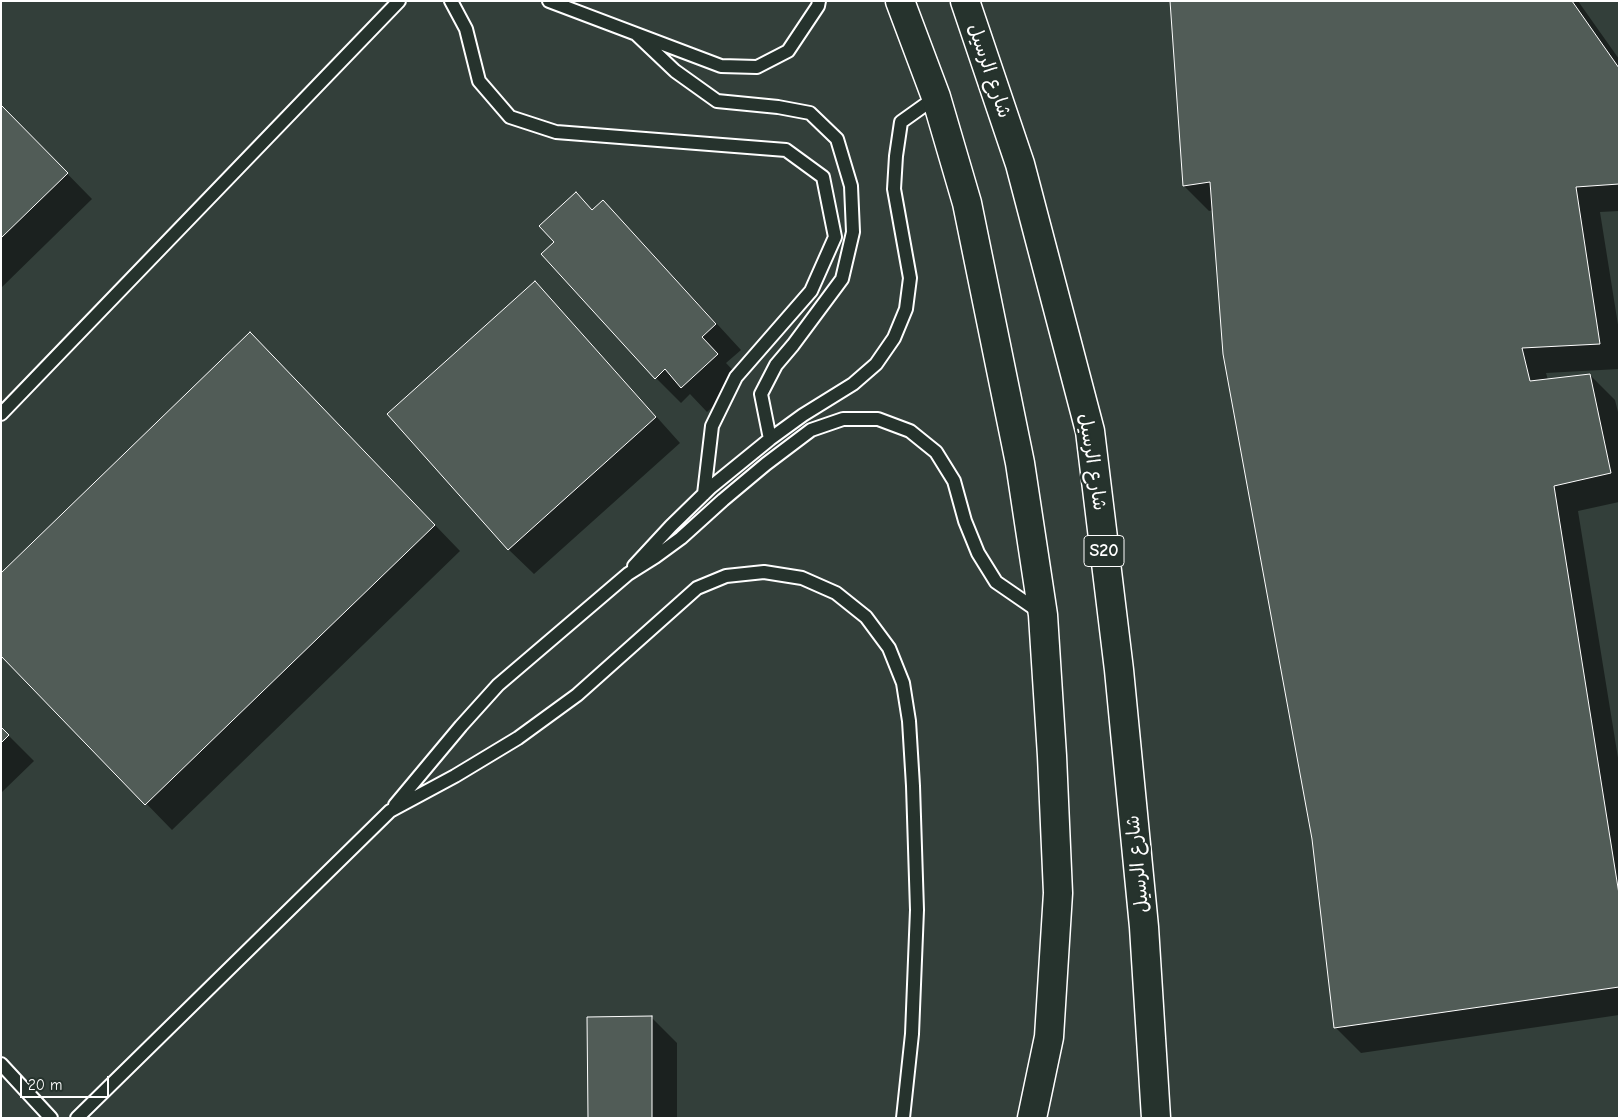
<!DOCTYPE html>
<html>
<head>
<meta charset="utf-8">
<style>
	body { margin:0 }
	#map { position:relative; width:1620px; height:1119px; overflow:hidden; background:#26332d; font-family:"Comic Neue",sans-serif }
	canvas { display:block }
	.frame { position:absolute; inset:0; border:2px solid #fff; pointer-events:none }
	.scale { position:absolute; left:20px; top:1076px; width:89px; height:22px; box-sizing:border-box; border:2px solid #fff; border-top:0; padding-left:6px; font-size:15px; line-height:18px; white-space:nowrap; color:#fff; -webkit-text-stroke:4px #26332d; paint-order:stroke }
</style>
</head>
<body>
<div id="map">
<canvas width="1620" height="1119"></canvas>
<div class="frame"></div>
<div class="scale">20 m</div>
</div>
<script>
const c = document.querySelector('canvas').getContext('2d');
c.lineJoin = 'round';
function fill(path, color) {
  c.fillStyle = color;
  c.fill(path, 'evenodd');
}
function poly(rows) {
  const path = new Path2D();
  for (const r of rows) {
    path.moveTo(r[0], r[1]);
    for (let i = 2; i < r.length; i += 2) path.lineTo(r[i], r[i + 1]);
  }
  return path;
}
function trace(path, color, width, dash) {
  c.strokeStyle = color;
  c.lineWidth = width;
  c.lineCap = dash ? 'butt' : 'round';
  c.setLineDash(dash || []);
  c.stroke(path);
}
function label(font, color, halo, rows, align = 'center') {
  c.font = font + ' "Comic Neue","Playpen Sans Arabic",sans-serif';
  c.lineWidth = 4.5;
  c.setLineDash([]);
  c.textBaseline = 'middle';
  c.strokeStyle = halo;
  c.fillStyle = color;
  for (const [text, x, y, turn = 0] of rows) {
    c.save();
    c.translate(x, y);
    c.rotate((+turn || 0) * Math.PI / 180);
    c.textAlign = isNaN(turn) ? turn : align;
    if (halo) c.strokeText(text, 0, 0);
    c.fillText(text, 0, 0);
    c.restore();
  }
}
fill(poly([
	[1,1,1619,1,1619,1118,1,1118]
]), '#333f3a');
fill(poly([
	[1172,1,1578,1,1619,59,1619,211,1600,212,1619,331,1619,369,1546,373,1548,380,1590,375,1615,400,1619,416,1619,502,1578,511,1619,764,1619,1015,1361,1053,1335,1027,1313,839,1213,210,1209,211,1184,186],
	[1,106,92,199,1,288],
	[603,201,628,227,741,350,726,363,742,380,707,412,690,394,681,403,656,378,592,211],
	[535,283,560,309,680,443,534,574,508,549],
	[275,359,460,551,172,830,1,654],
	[1,728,34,761,1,793],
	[651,1017,677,1043,677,1118,589,1118]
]), '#0007');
const building = poly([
	[1170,1,1572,1,1619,68,1619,184,1576,187,1600,344,1522,348,1530,381,1590,374,1611,473,1554,486,1619,894,1619,987,1334,1028,1312,839,1223,354,1210,182,1183,186,1170,1],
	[1,105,68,173,1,238,1,105],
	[576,192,592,210,603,200,716,324,702,337,718,354,681,388,665,369,655,379,541,254,554,242,539,226,576,192],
	[535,281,656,417,508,550,387,414,535,281],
	[250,332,435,525,145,805,1,656,1,573,250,332],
	[1,727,9,735,1,743,1,727],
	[652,1016,652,1118,588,1118,587,1017,652,1016]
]);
fill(building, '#515c57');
trace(building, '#fff', 1);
const lane = poly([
	[451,1,466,29,479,81,510,117,556,132,786,150,823,177,835,237,811,291,736,377,712,426,704,494],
	[549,1,721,66,757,67,788,51,818,6,819,1],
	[636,34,675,71,717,101,778,107,810,113,837,139,851,186,853,232,842,279,793,345,776,365,761,394,770,439],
	[1,414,399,1],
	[634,566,671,526,711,487,770,439,803,415,853,384,876,364,894,338,906,309,910,278,894,189,896,156,901,122,936,97],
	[395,805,461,726,498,685,628,574,655,557,681,538,723,500,766,464,811,430,843,419,878,419,910,431,936,452,954,481,965,521,978,553,996,582,1041,613],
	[1,1064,51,1118],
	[77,1118,390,811,455,776,518,738,577,695,697,588,726,576,764,572,802,578,836,593,866,617,889,648,903,683,909,721,913,786,917,910,912,1034,903,1118]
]);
const primary = poly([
	[900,1,936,97,967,203,1020,463,1043,615,1052,756,1058,893,1049,1037,1032,1118],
	[965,1,1020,164,1090,431,1119,670,1144,927,1156,1118]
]);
trace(lane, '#fff', 16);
trace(primary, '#fff', 31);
trace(lane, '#26332d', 12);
trace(primary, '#26332d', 28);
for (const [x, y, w] of [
	[1104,551,40]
]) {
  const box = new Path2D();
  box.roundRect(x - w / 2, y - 15.5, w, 31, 4);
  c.fillStyle = '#26332d';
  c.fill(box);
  trace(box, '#fff', 1);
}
label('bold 18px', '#fff', null, [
	["S20",1104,551]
]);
label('19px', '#fff', '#26332d', [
	["شارع الرسيل",989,71,71],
	["شارع الرسيل",1092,462,81],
	["شارع الرسيل",1138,864,-96]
]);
</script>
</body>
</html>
